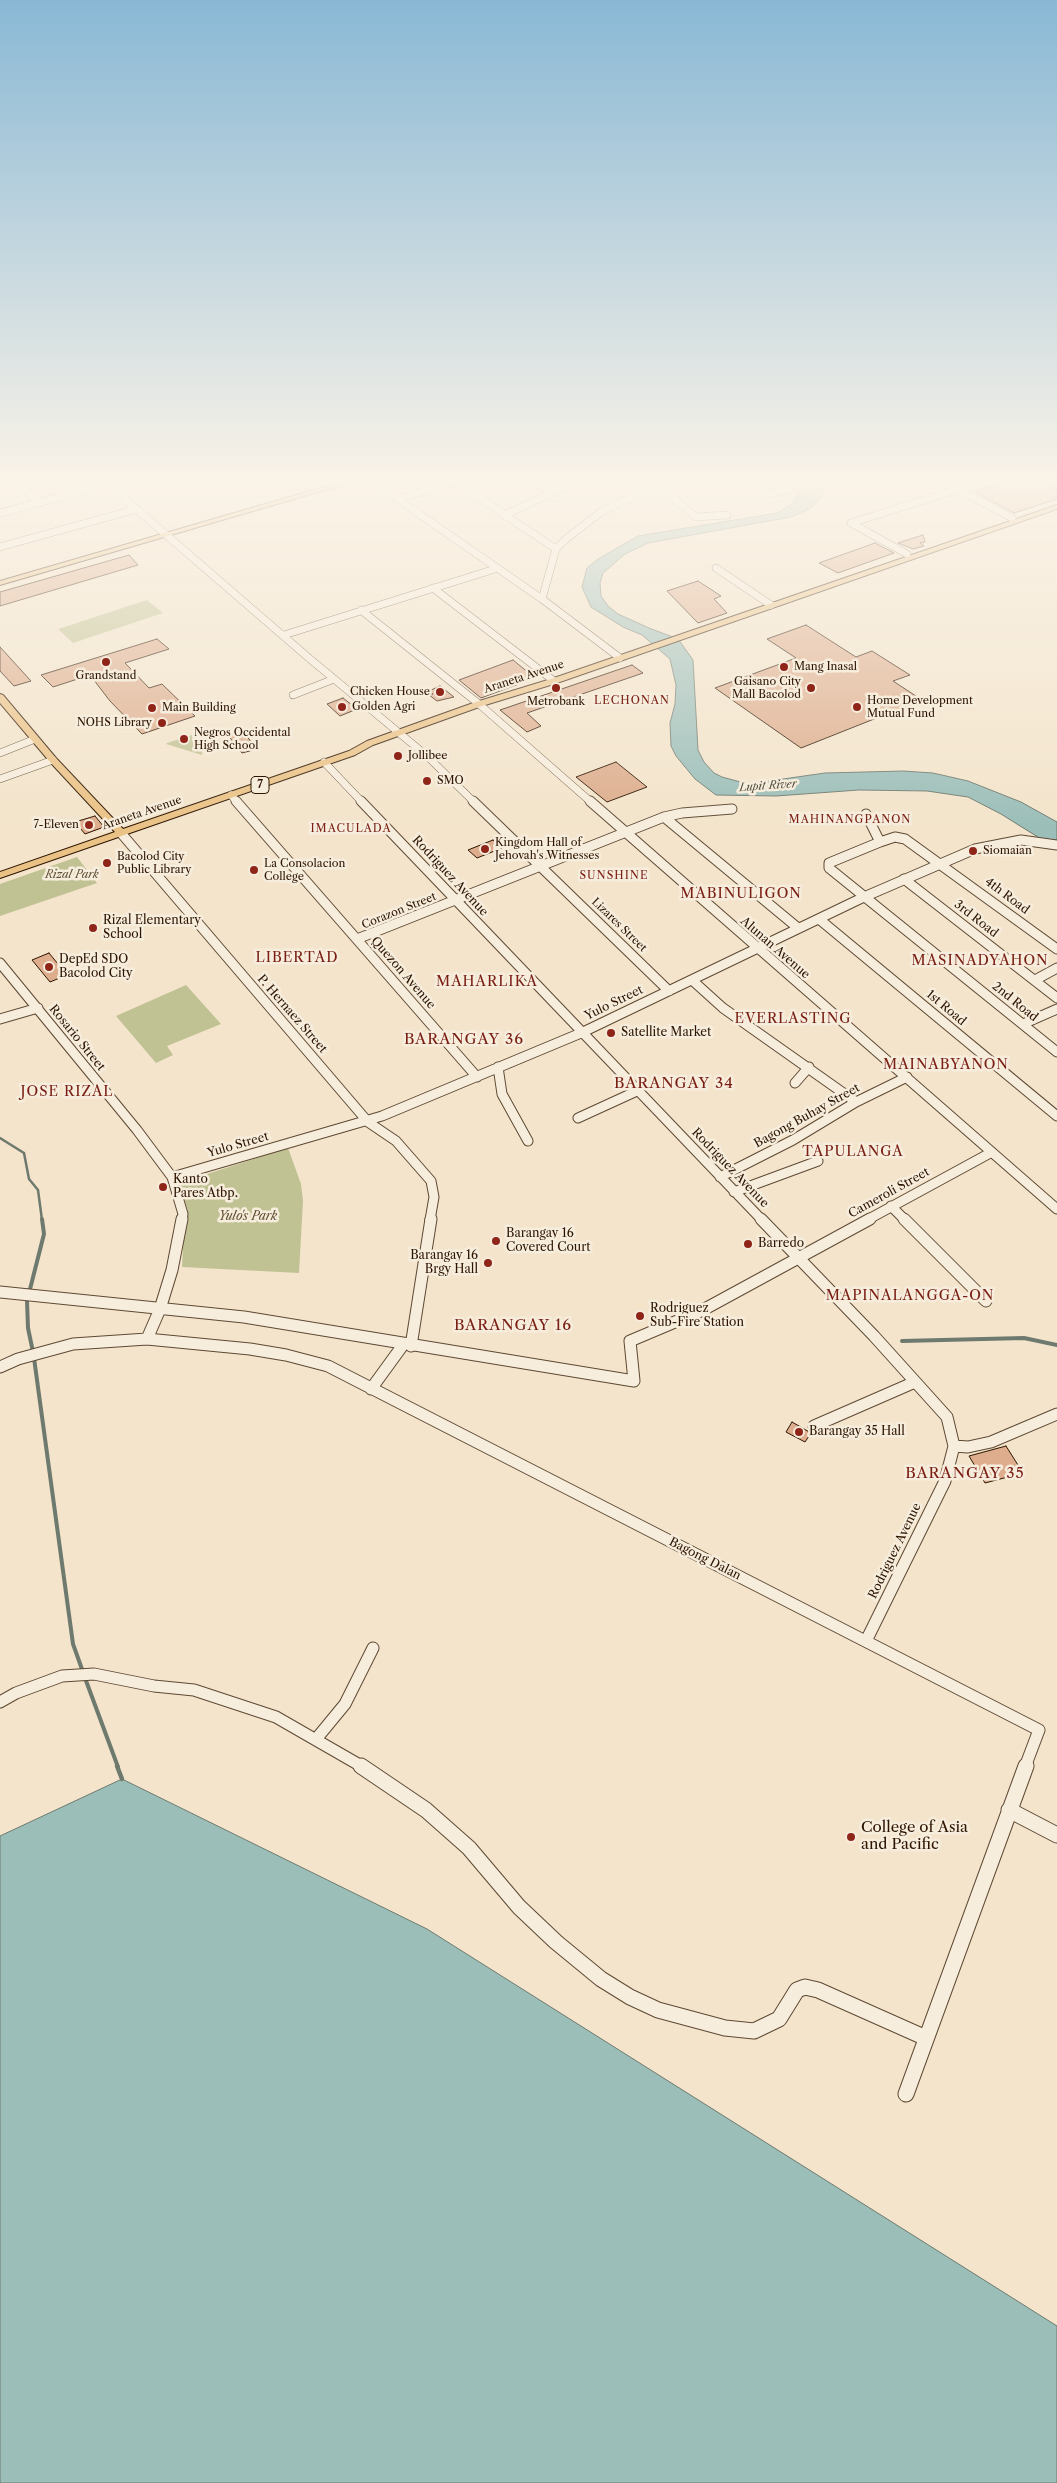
<!DOCTYPE html>
<html>
<head>
<meta charset="utf-8">
<style>
	body { margin:0 }
	canvas { display:block; background:#f3e4cb }
</style>
</head>
<body>
<canvas width="1057" height="2483"></canvas>
<script>
const c = document.querySelector('canvas').getContext('2d');
c.lineJoin = 'round';
function fill(path, color) {
  c.fillStyle = color;
  c.fill(path, 'evenodd');
}
function poly(rows) {
  const path = new Path2D();
  for (const r of rows) {
    path.moveTo(r[0], r[1]);
    for (let i = 2; i < r.length; i += 2) path.lineTo(r[i], r[i + 1]);
  }
  return path;
}
function trace(path, color, width, dash) {
  c.strokeStyle = color;
  c.lineWidth = width;
  c.lineCap = dash ? 'butt' : 'round';
  c.setLineDash(dash || []);
  c.stroke(path);
}
function label(font, color, halo, rows, align = 'center') {
  c.font = font + ' "Libre Caslon Text",serif';
  c.lineWidth = 5;
  c.setLineDash([]);
  c.textBaseline = 'middle';
  c.strokeStyle = halo;
  c.fillStyle = color;
  for (const [text, x, y, turn = 0] of rows) {
    c.save();
    c.translate(x, y);
    c.rotate((+turn || 0) * Math.PI / 180);
    c.textAlign = isNaN(turn) ? turn : align;
    if (halo) c.strokeText(text, 0, 0);
    c.fillText(text, 0, 0);
    c.restore();
  }
}
fill(poly([
	[147,600,163,613,73,643,58,629],
	[204,731,202,755,166,744,167,743],
	[77,857,97,883,0,916,0,884],
	[186,985,221,1024,167,1046,173,1055,156,1063,116,1016],
	[288,1148,301,1184,303,1201,299,1273,182,1267,185,1212,188,1211,179,1183]
]), '#c1c293');
const water = poly([
	[806,482,827,482,818,501,811,508,791,517,648,543,625,554,603,573,600,583,601,596,608,606,618,614,649,628,678,639,693,660,698,750,704,762,714,773,722,777,748,784,825,773,903,771,933,773,968,781,1021,802,1057,822,1057,849,1001,814,968,797,927,791,859,790,776,796,716,795,695,779,676,756,671,746,670,723,675,704,676,685,670,659,642,635,623,627,591,607,582,587,587,568,598,559,638,536,777,513,791,505,806,482],
	[122,1779,427,1929,1057,2326,1057,2483,0,2483,0,1836,122,1779]
]);
fill(water, '#9bbeb9');
trace(water, '#6f7a6f', 1);
trace(poly([
	[0,1138,24,1153,29,1179,38,1190,42,1220]
]), '#6f7a6f', 2.5);
trace(poly([
	[902,1341,1024,1338,1057,1345],
	[33,1352,28,1328,27,1301,44,1234,42,1219],
	[34,1358,73,1644,83,1672],
	[85,1678,118,1767]
]), '#6f7a6f', 4);
trace(poly([
	[117,1766,122,1779]
]), '#6f7a6f', 4.5);
const building = poly([
	[1000,482,1043,482,1057,489,1057,499,1014,513,975,492,1000,482],
	[923,535,925,542,920,543,924,546,913,549,898,543,923,535],
	[875,543,894,553,838,573,819,563,875,543],
	[129,555,138,565,0,606,0,592,129,555],
	[698,581,721,596,714,599,727,613,698,623,667,591,698,581],
	[806,625,856,657,872,651,910,675,893,681,922,700,801,748,715,688,796,658,767,639,806,625],
	[157,639,169,649,125,663,149,688,162,684,195,716,142,734,110,701,90,675,53,687,41,675,157,639],
	[0,647,31,681,14,686,0,671,0,647],
	[513,660,535,678,481,698,459,680,513,660],
	[632,665,643,673,527,713,541,726,527,732,500,710,632,665],
	[440,686,454,697,437,701,429,695,433,694,429,691,440,686],
	[343,698,357,709,340,716,327,704,343,698],
	[240,728,257,749,242,753,226,733,240,728],
	[616,762,647,787,607,802,576,777,616,762],
	[95,816,104,827,85,834,75,822,95,816],
	[493,840,502,848,477,858,468,850,493,840],
	[49,953,67,975,50,982,32,960,49,953],
	[792,1422,811,1433,805,1442,786,1432,792,1422],
	[1006,1446,1023,1473,985,1483,969,1456,1006,1446]
]);
fill(building, '#ddad8d');
trace(building, '#2d1500', 1);
const minorFar3 = poly([
	[16,482,39,503],
	[105,482,310,659,427,756,474,802],
	[373,482,542,599,620,658],
	[455,482,556,549],
	[654,482,696,517,727,515],
	[749,482,769,494,790,489,796,482],
	[778,482,790,489],
	[958,489,1012,518],
	[114,490,138,482,163,485,177,482],
	[398,499,453,482],
	[0,513,108,484],
	[504,515,576,482],
	[851,523,981,482],
	[851,523,907,554],
	[0,547,137,509],
	[716,568,771,605],
	[433,588,554,681],
	[542,599,556,549,566,539,601,512,657,485],
	[361,610,479,704,591,802],
	[284,635,495,569],
	[293,695,334,679],
	[0,753,35,739],
	[324,762,362,802],
	[0,779,53,760],
	[231,795,237,802]
]);
const minorFar2 = poly([
	[236,801,477,1077],
	[361,801,762,1220],
	[473,801,669,991],
	[590,801,1057,1209],
	[866,814,880,842,829,863,829,868,1057,1052],
	[664,817,798,928],
	[121,833,368,1122,396,1141,431,1181,434,1197,430,1220],
	[880,842,895,837,905,839,1057,949],
	[904,879,1057,998],
	[819,919,1057,1116],
	[357,939,664,817,682,813,732,809],
	[0,963,137,1130,172,1177,183,1214,182,1220],
	[692,980,723,1008,856,1102],
	[1035,980,1057,968],
	[0,1019,38,1008],
	[1023,1024,1057,1009],
	[498,1067,502,1094,528,1141],
	[795,1083,809,1067],
	[578,1118,637,1091],
	[172,1177,382,1116,581,1033,864,897,975,849,1021,840,1057,845],
	[720,1177,793,1140,856,1102,907,1077],
	[734,1192,818,1161],
	[891,1206,905,1220],
	[867,1220,992,1152]
]);
const minorFar1 = poly([
	[761,1219,874,1336,947,1417,954,1446,945,1481,866,1641],
	[904,1219,986,1301],
	[0,1292,244,1317,634,1381,630,1341,701,1311,870,1219],
	[147,1339,160,1309,172,1270,182,1219],
	[411,1346,431,1219],
	[0,1367,18,1359,73,1344,147,1339,250,1349,286,1355,328,1366,1039,1730,1025,1767],
	[371,1389,403,1345],
	[814,1426,915,1382],
	[954,1446,968,1447,991,1442,1057,1414],
	[0,1702,16,1693,62,1676,94,1674,154,1686,194,1690,276,1717,363,1767],
	[317,1738,345,1704,373,1648]
]);
const minor = poly([
	[361,1766,426,1810,469,1848,519,1907,556,1942,601,1979,630,1997,658,2010,725,2028,754,2031,779,2019,797,1990,805,1987,818,1990,926,2038],
	[1009,1810,1057,1835],
	[906,2094,1026,1766]
]);
const major = poly([
	[341,482,352,482,0,585,0,581,341,482],
	[1057,505,1057,509,557,683,482,706,373,745,355,755,0,878,0,872,115,832,50,762,0,703,0,694,3,695,56,758,123,829,349,751,367,741,476,702,551,679,1057,505]
]);
trace(minorFar3, '#5e4933', 8);
trace(minorFar2, '#5e4933', 11);
trace(minorFar1, '#5e4933', 13);
trace(minor, '#5e4933', 17);
trace(major, '#2d1500', 2);
trace(minorFar3, '#f7eddd', 7);
trace(minorFar2, '#f7eddd', 9);
trace(minorFar1, '#f7eddd', 11);
trace(minor, '#f7eddd', 15);
fill(major, '#eac286');
const sky = c.createLinearGradient(0, 0, 0, 829);
sky.addColorStop(0, '#89b8d5');
sky.addColorStop(0.58, '#faf3e8');
sky.addColorStop(1, '#faf3e800');
c.fillStyle = sky;
c.fillRect(0, 0, 1057, 829);
for (const [x, y, r, color] of [
	[106,662,5,"#8f2418"],
	[784,667,5,"#8f2418"],
	[556,688,5,"#8f2418"],
	[811,688,5,"#8f2418"],
	[440,692,5,"#8f2418"],
	[342,707,5,"#8f2418"],
	[857,707,5,"#8f2418"],
	[152,708,5,"#8f2418"],
	[162,723,5,"#8f2418"],
	[184,739,5,"#8f2418"],
	[398,756,5,"#8f2418"],
	[427,781,5,"#8f2418"],
	[89,825,5,"#8f2418"],
	[485,849,5,"#8f2418"],
	[973,851,5,"#8f2418"],
	[107,863,5,"#8f2418"],
	[254,870,5,"#8f2418"],
	[93,928,5,"#8f2418"],
	[49,967,5,"#8f2418"],
	[611,1033,5,"#8f2418"],
	[163,1187,5,"#8f2418"],
	[496,1241,5,"#8f2418"],
	[748,1244,5,"#8f2418"],
	[488,1263,5,"#8f2418"],
	[640,1316,5,"#8f2418"],
	[799,1432,5,"#8f2418"],
	[851,1837,5,"#8f2418"]
]) {
  const dot = new Path2D();
  dot.arc(x, y, r, 0, 2 * Math.PI);
  c.fillStyle = color;
  c.fill(dot);
  trace(dot, '#f7eddd', 2);
}
label('11px', '#2d1500', '#f7eddd', [
	["Mang Inasal",794,667],
	["Grandstand",106,676,"center"],
	["Gaisano City",801,682,"right"],
	["Mall Bacolod",801,695,"right"],
	["Chicken House",430,692,"right"],
	["Home Development",867,701],
	["Mutual Fund",867,714],
	["Metrobank",556,702,"center"],
	["Golden Agri",352,707],
	["Main Building",162,708],
	["NOHS Library",152,723,"right"],
	["Negros Occidental",194,733],
	["High School",194,746],
	["Jollibee",408,756],
	["SMO",437,781],
	["7-Eleven",79,825,"right"],
	["Kingdom Hall of",495,843],
	["Jehovah's Witnesses",495,856],
	["Siomaian",983,851],
	["Bacolod City",117,857],
	["Public Library",117,870],
	["La Consolacion",264,864],
	["College",264,877]
], 'left');
label('11px', '#2d1500', '#f7eddd', [
	["Araneta Avenue",524,677,-18],
	["Araneta Avenue",142,813,-19],
	["Corazon Street",399,911,-22],
	["Lizares Street",619,925,44]
]);
c.letterSpacing = '1px';
label('11px', '#7a1f14', '#f7eddd', [
	["LECHONAN",632,701],
	["MAHINANGPANON",850,820],
	["IMACULADA",351,829],
	["SUNSHINE",614,876]
]);
c.letterSpacing = '0px';
for (const [x, y, w] of [
	[260,785,18]
]) {
  const box = new Path2D();
  box.roundRect(x - w / 2, y - 8.5, w, 17, 4);
  c.fillStyle = '#f7eddd';
  c.fill(box);
  trace(box, '#2d1500', 1);
}
label('bold 11px', '#2d1500', null, [
	["7",260,785]
]);
label('italic 11px', '#545041', '#f7eddd', [
	["Lupit River",768,786,-4]
]);
label('italic 11px', '#615233', '#f7eddd', [
	["Rizal Park",72,875]
]);
label('12px', '#2d1500', '#f7eddd', [
	["Rodriguez Avenue",450,876,47],
	["4th Road",1007,896,37],
	["3rd Road",976,919,38],
	["Alunan Avenue",775,948,41],
	["Quezon Avenue",403,973,49],
	["2nd Road",1015,1002,39],
	["Yulo Street",614,1003,-26],
	["1st Road",946,1008,40],
	["P. Hernaez Street",292,1014,49],
	["Rosario Street",77,1038,51],
	["Bagong Buhay Street",807,1116,-29],
	["Yulo Street",238,1145,-16],
	["Rodriguez Avenue",730,1168,46],
	["Cameroli Street",889,1193,-29],
	["Rodriguez Avenue",895,1551,-64],
	["Bagong Dalan",705,1559,27]
]);
label('12px', '#2d1500', '#f7eddd', [
	["Rizal Elementary",103,921],
	["School",103,935],
	["DepEd SDO",59,960],
	["Bacolod City",59,974],
	["Satellite Market",621,1033],
	["Kanto",173,1180],
	["Pares Atbp.",173,1194],
	["Barangay 16",506,1234],
	["Covered Court",506,1248],
	["Barredo",758,1244],
	["Barangay 16",478,1256,"right"],
	["Brgy Hall",478,1270,"right"],
	["Rodriguez",650,1309],
	["Sub-Fire Station",650,1323],
	["Barangay 35 Hall",809,1432]
], 'left');
label('italic 12px', '#615233', '#f7eddd', [
	["Yulo's Park",248,1217]
]);
c.letterSpacing = '1px';
label('14px', '#7a1f14', '#f7eddd', [
	["MABINULIGON",741,894],
	["LIBERTAD",297,958],
	["MASINADYAHON",980,961],
	["MAHARLIKA",487,982],
	["EVERLASTING",793,1019],
	["MAINABYANON",946,1065],
	["JOSE RIZAL",67,1092],
	["TAPULANGA",853,1152],
	["MAPINALANGGA-ON",910,1296]
]);
c.letterSpacing = '0px';
c.letterSpacing = '1px';
label('15px', '#7a1f14', '#f7eddd', [
	["BARANGAY 36",464,1040],
	["BARANGAY 34",674,1084],
	["BARANGAY 16",513,1326],
	["BARANGAY 35",965,1474]
]);
c.letterSpacing = '0px';
label('15px', '#2d1500', '#f7eddd', [
	["College of Asia",861,1828],
	["and Pacific",861,1845]
], 'left');
</script>
</body>
</html>
